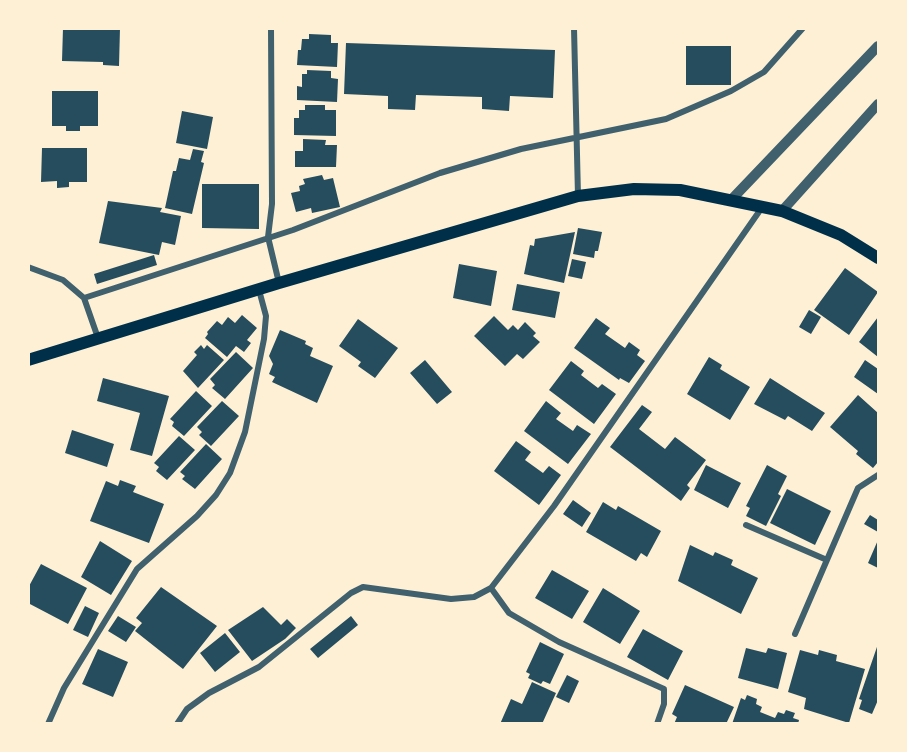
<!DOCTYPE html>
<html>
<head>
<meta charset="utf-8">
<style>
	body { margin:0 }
	#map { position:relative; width:907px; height:752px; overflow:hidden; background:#fdf0d5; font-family:Roboto,sans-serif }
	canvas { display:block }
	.frame { position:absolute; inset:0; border:30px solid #fdf0d5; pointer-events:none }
</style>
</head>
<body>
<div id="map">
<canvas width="907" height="752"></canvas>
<div class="frame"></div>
</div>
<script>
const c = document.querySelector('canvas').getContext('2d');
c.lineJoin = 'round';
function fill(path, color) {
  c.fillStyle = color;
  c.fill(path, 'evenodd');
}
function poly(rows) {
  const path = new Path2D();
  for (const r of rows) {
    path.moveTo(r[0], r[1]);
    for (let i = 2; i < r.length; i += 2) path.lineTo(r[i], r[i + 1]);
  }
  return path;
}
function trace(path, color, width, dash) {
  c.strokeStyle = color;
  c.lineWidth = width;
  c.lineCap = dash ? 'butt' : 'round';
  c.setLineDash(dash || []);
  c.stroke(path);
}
fill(poly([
	[63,28,120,28,119,66,103,65,103,62,62,61],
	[309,34,331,35,331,43,338,43,337,67,297,65,298,50,301,50,302,39,309,39],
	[346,43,555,50,553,98,510,96,509,111,482,109,482,97,416,95,415,110,388,109,388,96,344,94],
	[686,46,731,46,731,85,686,85],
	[307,70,331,71,331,78,338,79,337,102,297,100,297,86,302,87,302,74,307,74],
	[52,91,98,91,98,126,80,126,80,131,66,131,66,126,52,126],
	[305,105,325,105,325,110,336,110,336,136,294,135,294,118,299,118,299,110,305,110],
	[182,111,213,117,207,149,176,143],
	[303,139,326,140,325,145,337,145,336,167,295,167,295,151,303,151],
	[42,148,87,148,87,182,69,182,69,187,57,188,57,181,41,182],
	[193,149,204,151,201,162,204,163,192,214,165,208,173,171,176,171,179,158,190,160],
	[322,175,324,180,333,178,340,207,312,213,311,208,296,212,291,193,300,191,299,186,305,184,303,179],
	[202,184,259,184,259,229,202,228],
	[108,201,162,208,160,212,181,216,175,245,162,242,159,255,99,243],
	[578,228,602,232,598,251,595,251,594,258,573,254],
	[575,232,564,283,524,274,530,245,534,246,535,239],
	[154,255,157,265,97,284,94,274],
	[572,259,586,262,582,279,568,276],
	[459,264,497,271,491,306,453,298],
	[845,268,878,292,849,335,814,310],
	[517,284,560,292,555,318,512,310],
	[809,310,821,317,811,334,799,327],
	[242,315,257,328,247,340,251,343,244,352,236,346,227,357,205,338,208,334,207,332,217,321,222,325,228,317,235,323],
	[494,316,508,330,513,325,518,330,525,322,536,333,533,336,540,342,523,359,517,354,505,366,474,336],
	[878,317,878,357,859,342],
	[596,318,610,328,605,334,625,348,629,342,640,350,637,355,645,361,629,383,620,378,619,380,574,348],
	[358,319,398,348,375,378,358,366,361,362,339,346],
	[280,330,306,341,305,344,313,348,310,356,333,366,317,403,272,382,275,377,269,374,273,364,269,356],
	[201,345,204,349,207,345,224,360,198,388,183,371,197,355,194,352],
	[236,352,253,368,225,399,212,388,215,385,210,379],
	[709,357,722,365,720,369,750,387,730,420,687,394],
	[425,360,452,392,437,404,410,373],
	[865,360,878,369,878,394,854,377],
	[571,361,584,371,581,375,598,388,602,384,616,394,594,424,549,390],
	[103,378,169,396,152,456,130,450,140,413,97,401],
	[770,378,825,413,812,431,788,416,785,420,754,404],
	[196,391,212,406,184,436,172,426,174,422,170,419],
	[858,395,878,413,878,462,873,468,856,454,858,451,830,427],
	[222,401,239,416,211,446,199,435,202,432,197,427],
	[546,401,561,413,556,419,573,431,577,425,591,434,568,464,524,431],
	[642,405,652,412,639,429,665,449,675,437,706,460,687,485,690,488,681,501,610,447],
	[72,430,114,444,107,467,65,453],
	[179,436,195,450,167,480,156,471,159,467,154,463],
	[516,441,531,452,525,460,543,473,549,466,561,475,539,505,494,471],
	[206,444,222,459,195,489,182,479,185,476,180,472],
	[706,465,741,483,728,508,694,490],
	[767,465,787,476,778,494,781,496,766,526,746,516,750,508,746,506],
	[120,480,136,486,133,492,164,504,149,543,90,521,106,481,118,486],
	[787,489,831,511,815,545,770,523],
	[573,500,591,513,582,527,563,514],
	[603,502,616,510,618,506,661,531,647,557,641,553,636,561,586,532],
	[870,515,878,520,878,532,864,524],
	[878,540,878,568,868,563],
	[100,541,132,561,111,595,81,577],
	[690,545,713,556,715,552,733,560,731,565,758,578,741,614,678,581],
	[41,564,87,588,68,624,28,603,28,588],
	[552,570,589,591,572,619,535,598],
	[161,587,217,626,183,669,135,631,142,623,136,618],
	[603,588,640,611,620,644,583,622],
	[85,606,99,613,88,637,73,630],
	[263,607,281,625,287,619,296,628,285,639,252,661,228,630],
	[118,616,136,627,126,642,108,631],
	[351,616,358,625,318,658,310,649],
	[643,629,683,651,668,680,627,657],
	[225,633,240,652,215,672,200,653],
	[540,642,564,654,550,684,543,681,541,684,528,678,530,674,526,672],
	[878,644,878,700,872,714,859,709,862,700,859,699],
	[746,648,766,653,768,648,787,653,778,689,738,678],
	[98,649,128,662,113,697,82,684],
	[800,650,818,655,819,650,837,655,836,661,865,669,849,723,804,709,806,698,788,692],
	[567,675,579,681,569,703,556,697],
	[532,682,556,693,542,724,500,724,511,699,522,704],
	[685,685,734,707,726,724,674,724,677,717,672,714],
	[747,695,757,699,756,704,762,707,760,712,775,718,778,712,784,714,786,710,795,713,793,718,799,720,798,724,732,724,741,698,745,700]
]), '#264d5e');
trace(poly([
	[271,28,272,204,268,237,279,283],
	[574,28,578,196],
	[28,267,63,280,84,298,98,338],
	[84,298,293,230,440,173,521,149,666,119,731,91,764,72,803,28],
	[746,525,827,560],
	[491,588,509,613,559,642,664,689,664,704,657,724],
	[795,634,858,488,878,475],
	[48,724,64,688,137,569,197,516,216,495,230,473,245,432,264,339,266,316,259,290],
	[177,724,187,709,209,693,259,667,351,593,363,587,451,599,474,597,491,588,554,506,763,206]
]), '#3f606c', 6);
trace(poly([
	[732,199,878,46],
	[782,211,878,104]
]), '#3f606c', 10);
trace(poly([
	[28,360,279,283,578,196,634,189,680,190,782,211,841,235,878,258]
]), '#003049', 12);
</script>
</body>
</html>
